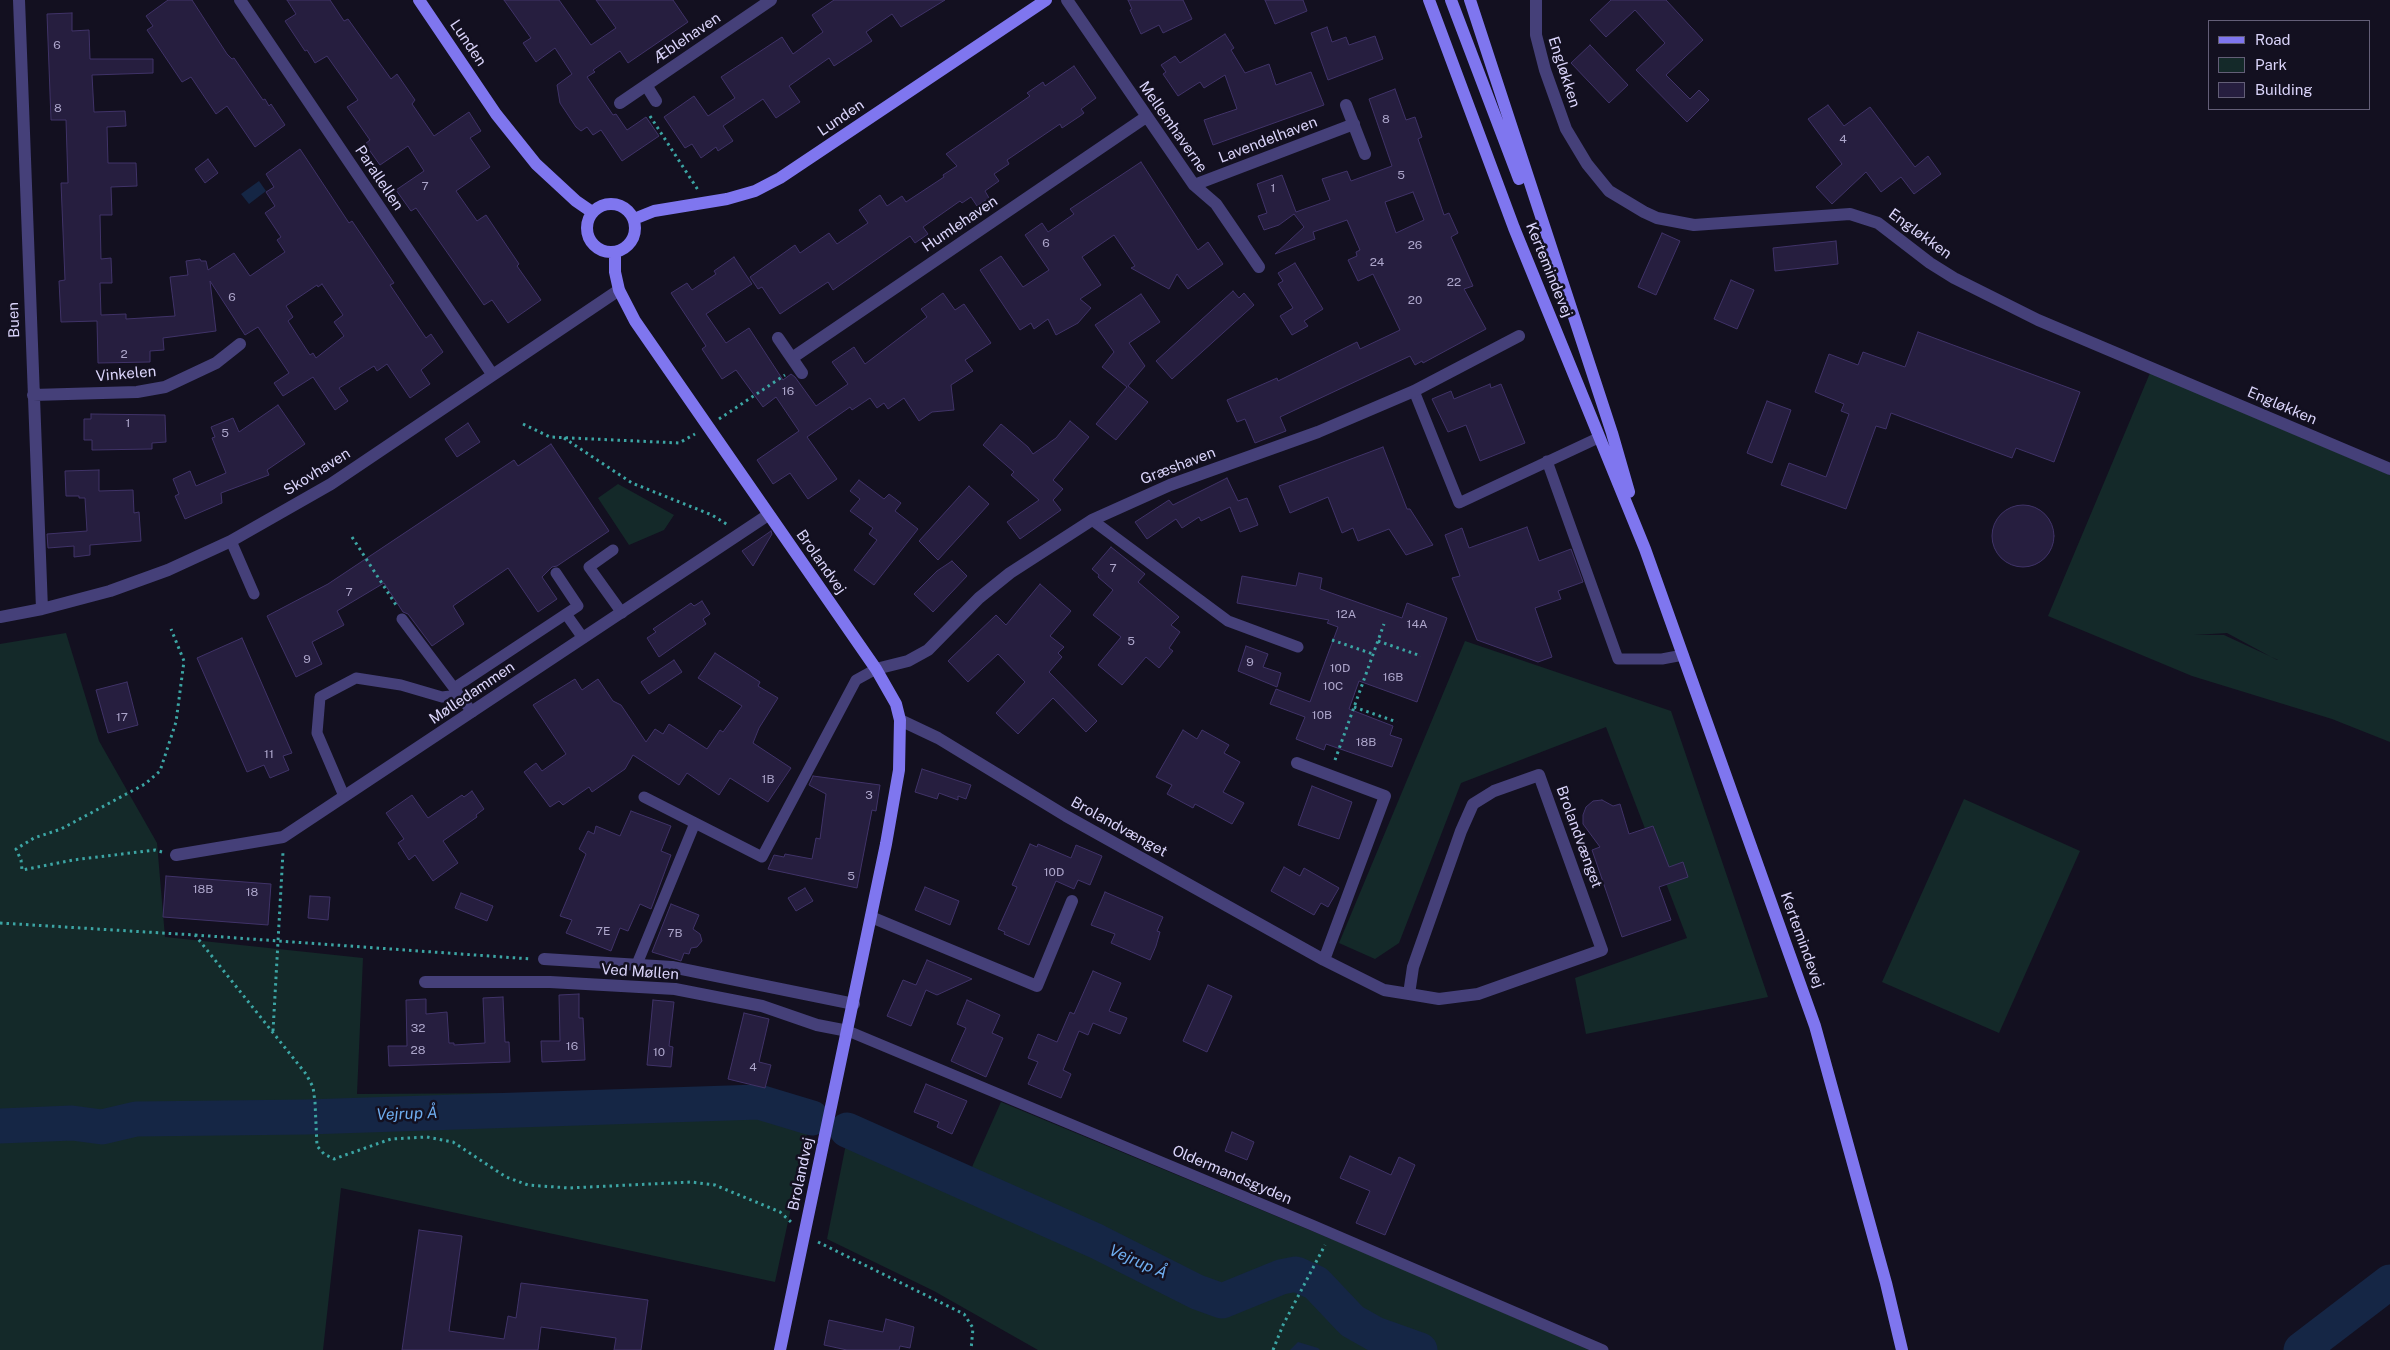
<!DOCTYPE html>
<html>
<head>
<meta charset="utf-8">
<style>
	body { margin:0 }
	#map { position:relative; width:2390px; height:1350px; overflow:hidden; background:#131020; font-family:"Public Sans",sans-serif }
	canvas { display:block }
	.legend { position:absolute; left:2208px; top:20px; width:162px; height:90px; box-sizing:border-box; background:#131020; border:1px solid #635e77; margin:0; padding:6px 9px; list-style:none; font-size:15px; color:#dad4fa }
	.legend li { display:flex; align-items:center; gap:10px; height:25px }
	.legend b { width:25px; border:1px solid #635e77 }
</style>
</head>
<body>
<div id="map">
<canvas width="2390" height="1350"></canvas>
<ul class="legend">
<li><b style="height:6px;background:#7f76ef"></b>Road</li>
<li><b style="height:14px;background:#142929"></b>Park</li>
<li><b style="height:14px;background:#261e3f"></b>Building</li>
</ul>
</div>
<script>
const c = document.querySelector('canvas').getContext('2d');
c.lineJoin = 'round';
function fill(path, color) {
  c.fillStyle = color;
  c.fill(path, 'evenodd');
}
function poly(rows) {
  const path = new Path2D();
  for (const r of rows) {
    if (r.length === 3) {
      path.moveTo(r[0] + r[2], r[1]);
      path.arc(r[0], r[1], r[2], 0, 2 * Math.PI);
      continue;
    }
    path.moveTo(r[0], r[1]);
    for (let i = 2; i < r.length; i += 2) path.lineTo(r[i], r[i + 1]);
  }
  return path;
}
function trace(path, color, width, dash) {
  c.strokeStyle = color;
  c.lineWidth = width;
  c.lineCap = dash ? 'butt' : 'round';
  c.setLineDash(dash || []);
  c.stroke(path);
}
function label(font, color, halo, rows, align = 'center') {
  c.font = font + ' "Public Sans",sans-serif';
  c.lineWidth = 5;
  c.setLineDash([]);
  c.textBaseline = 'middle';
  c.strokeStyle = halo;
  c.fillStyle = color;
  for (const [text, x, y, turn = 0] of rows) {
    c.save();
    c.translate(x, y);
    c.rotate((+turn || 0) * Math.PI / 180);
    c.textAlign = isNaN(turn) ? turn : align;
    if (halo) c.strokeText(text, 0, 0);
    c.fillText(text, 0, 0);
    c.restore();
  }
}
fill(poly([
	[2150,373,2390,475,2390,742,2332,719,2192,676,2048,616],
	[2227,633,2277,660,2278,660,2224,635,2194,635],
	[618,484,674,515,664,530,629,545,598,498],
	[66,633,99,741,157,843,165,937,363,958,357,1094,712,1092,798,1106,812,1111,775,1282,341,1188,323,1350,0,1350,0,644],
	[1465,641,1671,711,1768,997,1586,1034,1575,978,1687,938,1606,727,1461,783,1399,943,1375,959,1339,943],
	[1964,799,2080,851,1999,1033,1882,982],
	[1001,1102,1394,1265,1589,1350,1038,1350,934,1291,827,1239,850,1124,972,1167]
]), '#142929');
fill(poly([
	[259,181,266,191,249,204,241,194],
	[1298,1342,1318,1348,1320,1350,1290,1350]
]), '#152645');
trace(poly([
	[0,1126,72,1123,102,1127,136,1119,307,1117,759,1102,812,1118],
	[847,1130,1096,1241,1197,1292,1222,1301,1281,1277,1296,1274,1316,1283,1352,1321,1375,1334,1420,1350],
	[2301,1350,2390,1282]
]), '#152645', 35);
const building = poly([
	[168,0,192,0,227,54,232,59,234,58,263,100,265,99,269,106,271,104,285,125,255,147,227,106,216,114,191,77,182,82,147,30,153,26,146,16,168,0],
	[287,0,330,0,344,21,348,19,391,79,397,74,415,100,412,104,434,136,469,112,481,131,470,138,490,167,456,191,477,221,486,215,519,264,517,266,541,300,508,323,492,300,484,305,416,208,411,211,396,190,424,171,408,146,380,165,365,144,370,140,347,107,358,100,327,56,315,63,307,50,305,51,285,21,296,14,287,0],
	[504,0,559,0,591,45,616,28,596,0,673,0,688,22,628,63,620,51,593,70,595,72,587,77,613,115,616,114,627,130,646,117,659,136,622,161,601,130,593,135,587,127,581,131,576,127,560,103,557,85,572,74,555,48,536,62,523,43,531,38,504,0],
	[834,0,945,0,901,27,892,14,866,32,872,41,834,66,829,58,789,86,800,102,776,118,763,99,723,126,733,141,718,151,716,147,701,158,692,144,685,148,664,117,694,96,708,116,735,98,721,77,782,37,793,54,823,32,812,15,834,0],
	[1128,0,1183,0,1192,19,1163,33,1159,25,1141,34,1130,10,1132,9,1128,0],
	[1265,0,1303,0,1307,11,1275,24,1265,0],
	[1611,0,1666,0,1703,40,1666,75,1690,99,1699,90,1709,100,1687,122,1636,70,1665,43,1635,10,1606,37,1590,20,1611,0],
	[72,13,72,31,89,30,90,59,153,59,153,73,92,75,94,112,125,111,126,126,107,127,108,163,136,163,137,186,111,187,112,215,100,215,101,259,111,258,112,283,100,283,101,315,126,314,126,319,175,316,170,277,188,275,186,261,200,259,201,261,206,261,208,270,234,253,250,276,285,252,277,240,281,237,265,213,275,206,266,192,274,187,266,174,300,149,349,223,352,221,394,283,390,285,426,338,431,334,443,352,421,370,430,384,410,398,387,364,377,371,374,366,339,388,348,401,335,410,313,377,283,396,274,383,289,373,258,327,245,335,210,281,216,331,163,338,164,350,150,351,150,362,98,363,97,321,61,322,59,281,65,280,61,183,68,183,66,120,51,120,47,14,72,13],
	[322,284,343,315,334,322,344,336,316,358,313,353,310,355,288,321,293,317,286,306,317,285,318,287,322,284],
	[1327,27,1332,42,1346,37,1349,45,1375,36,1383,59,1328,80,1311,33,1327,27],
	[1225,34,1234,48,1231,50,1245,73,1269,64,1276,85,1311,72,1324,105,1213,145,1204,120,1237,109,1225,75,1204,88,1200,82,1178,96,1163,74,1166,72,1161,65,1175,56,1180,63,1225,34],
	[1590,45,1628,85,1609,103,1571,63,1590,45],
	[1074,66,1096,98,1081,109,1084,113,1080,116,1062,128,1060,124,1007,160,1009,164,994,174,999,181,985,191,989,198,977,206,971,197,962,203,960,201,923,227,928,234,915,243,910,236,833,290,828,282,780,314,762,287,758,289,750,277,795,245,800,253,829,233,837,244,868,223,859,210,880,195,887,206,902,196,906,202,944,177,943,175,957,166,946,154,1030,96,1027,93,1043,82,1045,86,1074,66],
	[1395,89,1406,120,1415,117,1422,137,1418,139,1444,215,1449,213,1458,233,1451,237,1473,286,1464,289,1486,329,1423,363,1422,361,1415,365,1410,356,1280,417,1286,431,1255,443,1245,419,1237,422,1227,400,1277,378,1278,381,1357,342,1360,349,1400,330,1373,274,1358,281,1348,260,1357,256,1356,252,1360,250,1347,220,1313,232,1315,239,1275,254,1304,227,1294,214,1279,225,1264,230,1258,216,1267,213,1257,184,1282,175,1296,212,1330,200,1322,179,1347,171,1351,181,1392,166,1369,99,1395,89],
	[1413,192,1424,220,1396,233,1385,202,1413,192],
	[1828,105,1844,126,1870,107,1915,167,1928,156,1941,174,1914,194,1901,177,1881,192,1866,172,1832,204,1816,187,1842,164,1808,119,1828,105],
	[208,159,218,173,205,183,195,169,208,159],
	[1141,162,1198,250,1208,242,1223,264,1188,289,1177,274,1169,289,1131,268,1135,266,1114,235,1082,257,1101,285,1080,299,1091,308,1078,323,1056,335,1048,319,1034,329,1031,323,1020,330,980,270,1001,256,1023,287,1049,270,1025,235,1042,223,1048,232,1074,214,1070,209,1141,162],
	[1662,233,1680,241,1656,295,1638,287,1662,233],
	[1836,241,1838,264,1775,271,1773,248,1836,241],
	[734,257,752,284,706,314,726,343,749,328,783,380,791,374,795,377,816,406,848,384,832,362,854,347,865,364,927,317,921,309,943,293,955,310,964,304,991,343,965,360,973,371,951,385,954,410,932,412,919,421,904,398,888,409,884,403,877,408,870,398,852,410,850,407,807,437,837,479,808,499,790,473,773,484,757,460,799,431,776,397,763,407,736,370,722,379,702,349,706,346,671,293,687,283,692,290,716,274,714,271,734,257],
	[1295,263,1323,309,1304,321,1308,326,1292,335,1280,316,1293,308,1278,284,1283,281,1278,273,1295,263],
	[1731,280,1754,290,1737,329,1714,319,1731,280],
	[1233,291,1239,298,1244,293,1254,305,1172,379,1156,361,1233,291],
	[1141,294,1160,322,1129,343,1145,366,1128,386,1148,402,1116,440,1096,424,1127,387,1102,367,1114,352,1095,325,1141,294],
	[1918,332,2080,392,2054,462,2016,448,2012,458,1891,413,1886,429,1876,426,1846,509,1781,485,1789,463,1826,477,1849,414,1841,411,1844,404,1815,392,1829,354,1858,365,1863,352,1905,367,1918,332],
	[1490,384,1491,388,1501,384,1525,443,1480,461,1466,425,1448,432,1432,399,1451,391,1454,399,1490,384],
	[1767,401,1791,410,1772,463,1747,453,1767,401],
	[278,405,305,444,267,470,269,475,221,493,222,503,185,519,175,496,179,494,173,479,190,471,196,486,226,473,212,438,215,437,211,427,233,418,239,432,278,405],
	[91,414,165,415,166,442,152,443,152,449,92,450,92,440,84,440,84,419,91,419,91,414],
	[1070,421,1089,437,1053,480,1063,489,1053,500,1061,510,1020,539,1007,522,1039,500,1011,475,1014,472,983,445,1001,424,1028,447,1033,454,1056,438,1070,421],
	[468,423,480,442,457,457,445,439,468,423],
	[551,444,609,531,557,566,552,567,542,577,557,599,538,612,508,568,453,606,464,624,432,646,408,614,403,612,384,583,337,611,344,625,312,642,322,664,296,677,267,616,328,584,514,460,518,466,551,444],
	[1383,447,1407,509,1410,509,1433,545,1406,555,1389,529,1358,541,1353,528,1342,533,1328,497,1290,513,1279,486,1383,447],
	[99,470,99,491,133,490,134,513,139,512,141,541,90,545,90,555,74,557,74,546,48,548,47,534,87,531,85,498,79,498,79,496,66,496,65,471,99,470],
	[1227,478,1238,501,1247,498,1258,525,1240,532,1230,507,1201,521,1199,517,1182,528,1176,519,1147,539,1135,522,1169,500,1173,505,1227,478],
	[859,480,884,499,889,494,901,503,895,511,918,529,874,585,854,570,877,540,869,534,873,528,850,511,860,499,850,491,859,480],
	[969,486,989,504,938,560,919,541,969,486],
	[2023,536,31],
	[1527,527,1539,561,1571,549,1583,582,1558,591,1561,599,1535,608,1552,657,1538,662,1477,640,1452,578,1460,576,1445,535,1462,528,1469,548,1527,527],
	[771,531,772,534,753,566,742,551,771,531],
	[1111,547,1145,574,1138,582,1179,617,1171,625,1180,632,1169,648,1173,651,1159,668,1146,657,1122,685,1098,665,1121,637,1093,615,1113,590,1098,577,1099,575,1092,569,1111,547],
	[952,561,967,576,933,612,914,594,937,571,952,561],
	[1299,573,1322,578,1320,589,1402,618,1407,603,1447,618,1417,702,1359,681,1349,709,1393,726,1390,735,1402,739,1392,767,1326,744,1324,750,1296,739,1305,717,1270,704,1276,689,1310,702,1338,627,1327,623,1329,620,1237,603,1242,576,1296,586,1299,573],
	[1040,584,1071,611,1050,636,1064,647,1058,653,1062,657,1049,672,1097,721,1086,732,1053,698,1018,734,996,713,1025,682,998,654,968,682,948,661,996,615,1006,625,1040,584],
	[702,601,710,614,703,619,706,624,659,657,647,638,656,632,653,629,691,603,694,606,702,601],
	[242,638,292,753,283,756,289,770,270,778,264,765,247,772,197,658,242,638],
	[1246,646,1268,654,1263,667,1281,673,1277,687,1238,671,1246,646],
	[715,653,760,682,758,686,778,698,759,728,753,743,791,768,768,802,730,778,719,795,687,773,679,785,633,755,625,769,592,792,589,787,563,805,559,801,550,807,524,772,536,763,542,771,566,754,533,705,575,679,582,690,598,679,613,701,621,705,646,742,655,729,663,734,669,724,707,749,720,730,723,732,742,706,698,678,715,653],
	[674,660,682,672,649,694,641,682,674,660],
	[127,682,138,725,108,733,96,690,127,682],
	[1183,730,1197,739,1202,730,1229,745,1224,753,1240,762,1223,792,1244,803,1232,824,1195,804,1193,808,1167,794,1172,785,1156,777,1183,730],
	[922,769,971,785,966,799,958,796,958,800,939,793,937,799,915,792,922,769],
	[813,776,880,785,876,811,872,810,857,888,768,869,774,855,784,857,785,854,812,859,816,838,820,839,826,794,809,785,813,776],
	[1312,786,1352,802,1339,839,1298,825,1312,786],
	[472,791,484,809,476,815,477,817,443,841,458,863,433,881,415,855,409,860,398,843,404,839,386,813,412,795,428,818,462,795,464,797,472,791],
	[1602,800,1613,806,1620,804,1629,834,1653,826,1669,867,1683,862,1688,877,1659,887,1671,920,1622,937,1592,850,1600,847,1583,824,1583,815,1586,807,1593,801,1602,800],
	[631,811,671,826,661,851,671,855,651,909,640,904,628,931,620,928,611,951,566,933,572,920,560,916,586,854,579,849,588,831,594,834,596,826,620,836,631,811],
	[1030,844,1037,847,1038,844,1071,858,1076,845,1102,856,1090,885,1078,880,1074,889,1056,881,1029,945,1004,934,1005,932,998,929,1017,887,1012,885,1030,844],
	[1284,867,1300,876,1304,868,1339,888,1328,907,1321,903,1314,915,1271,891,1284,867],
	[166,876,271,884,268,925,163,917,166,876],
	[925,887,959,901,950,925,915,910,925,887],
	[805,888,813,901,796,911,788,898,805,888],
	[1105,892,1163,917,1157,931,1160,932,1156,946,1150,960,1111,943,1115,934,1091,925,1105,892],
	[461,893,493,906,487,921,455,908,461,893],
	[310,896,330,897,328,920,308,918,310,896],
	[671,904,699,915,693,929,700,934,702,941,697,947,691,948,689,954,684,953,681,961,652,952,671,904],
	[927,960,972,979,937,995,926,990,911,1026,887,1016,903,980,916,985,927,960],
	[1093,971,1121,983,1109,1011,1127,1018,1120,1034,1093,1023,1088,1035,1079,1031,1063,1070,1071,1074,1061,1098,1028,1084,1038,1062,1028,1058,1038,1034,1057,1042,1070,1012,1074,1014,1093,971],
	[1208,985,1232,996,1207,1052,1183,1041,1208,985],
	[579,994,579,1018,583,1018,585,1060,542,1062,541,1041,560,1041,559,995,579,994],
	[503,997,505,1042,509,1042,510,1062,389,1066,388,1046,407,1046,406,1000,426,999,426,1014,447,1012,449,1043,454,1043,454,1045,485,1043,483,998,503,997],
	[653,1000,674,1002,669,1046,673,1047,671,1067,647,1065,653,1000],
	[967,1000,1000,1015,992,1033,1003,1038,986,1077,951,1061,966,1028,957,1024,967,1000],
	[744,1013,769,1019,759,1062,771,1065,765,1088,728,1079,744,1013],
	[926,1084,967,1101,952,1134,937,1127,939,1122,914,1112,926,1084],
	[1232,1132,1254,1142,1247,1160,1225,1151,1232,1132],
	[1350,1156,1391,1175,1399,1157,1415,1165,1385,1235,1356,1223,1370,1191,1340,1178,1350,1156],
	[419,1230,462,1236,449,1331,504,1339,508,1316,516,1318,521,1283,648,1300,641,1350,614,1350,616,1338,541,1327,538,1350,402,1350,419,1230],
	[886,1319,914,1327,910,1348,900,1346,899,1350,847,1350,824,1345,829,1320,883,1332,886,1319]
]);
fill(building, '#261e3f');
trace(building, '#403368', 1);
trace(poly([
	[650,116,698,190],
	[719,419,785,375],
	[523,424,550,437,679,443,695,434],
	[564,438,632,483,712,515,728,525],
	[352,537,396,605],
	[1332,640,1373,654],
	[1378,641,1421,656],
	[1354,707,1397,722],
	[1335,760,1384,624],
	[162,852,155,850,73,860,22,870,21,860,16,849,34,838,61,829,145,784,160,771,176,722,184,661,171,629],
	[0,923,195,935,306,1074,313,1087,315,1102,317,1146,324,1154,334,1159,391,1139,427,1137,453,1142,506,1177,528,1185,569,1188,691,1182,715,1185,780,1212,791,1222],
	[195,935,531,959],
	[273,1031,283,852],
	[818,1242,964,1314,973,1328,971,1350],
	[1273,1350,1283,1325,1325,1245]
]), '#3ca5a4', 3, [2.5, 4]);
trace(poly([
	[1414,391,1459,503,1598,438],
	[1547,461,1618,659,1662,659,1683,655],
	[1092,520,1228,621,1298,647],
	[231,541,254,594],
	[613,550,589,567,622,613],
	[566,614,583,638],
	[402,619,472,712],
	[454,688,578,606,556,573],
	[344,796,317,733,320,697,356,678,401,685,442,697,459,695],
	[644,797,762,857,856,680,876,669],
	[637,964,695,823],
	[848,1031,1312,1225,1603,1350]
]), '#454079', 11);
trace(poly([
	[19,0,42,609],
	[240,0,492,374],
	[1067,0,1194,185,1216,204,1259,267],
	[1536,0,1536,35,1545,70,1566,129,1587,164,1609,191,1644,212,1657,218,1694,225,1850,214,1878,223,1930,263,1954,278,2038,320,2390,469],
	[646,85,656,101],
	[620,103,771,0],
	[1346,105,1365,154],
	[1194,185,1354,124],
	[778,338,802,373],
	[792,358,1146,117],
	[33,395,137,392,165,387,216,363,240,344],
	[0,617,42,609,110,591,168,570,231,541,331,484,619,290],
	[876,669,908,661,928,650,979,598,1010,573,1092,520,1170,485,1318,432,1414,391,1519,336],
	[900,720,938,738,1066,816,1324,960,1384,990,1409,994,1439,999,1478,994,1602,950,1539,775,1494,791,1473,804,1461,831,1413,967,1409,994],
	[1297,763,1385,796,1324,960],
	[176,855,283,837,768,515],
	[871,917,1037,986,1072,901],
	[544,959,672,967,854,1004],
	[425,982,550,982,675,989,762,1006,817,1025,848,1031]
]), '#454079', 12);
trace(poly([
	[419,0,496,114,536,164,576,201,592,212],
	[1429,0,1514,228,1645,549,1815,1026,1886,1283,1902,1350],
	[1451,0,1519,179],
	[1470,0,1612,433,1629,492],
	[611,228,24],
	[634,219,654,211,727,199,755,191,780,178,1046,0],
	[615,253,615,272,619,290,635,321,876,669,896,704,900,720,899,770,886,844,780,1350]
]), '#7f76ef', 12);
label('12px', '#ada6cb', null, [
	["6",57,45],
	["8",58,108],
	["8",1386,119],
	["4",1843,139],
	["5",1401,175],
	["7",425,186],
	["1",1273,188],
	["6",1046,243],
	["26",1415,245],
	["24",1377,262],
	["22",1454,282],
	["6",232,297],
	["20",1415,300],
	["2",124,354],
	["16",788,391],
	["1",128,423],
	["5",225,433],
	["7",1113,568],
	["7",349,592],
	["12A",1346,614],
	["14A",1417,624],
	["5",1131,641],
	["9",307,659],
	["9",1250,662],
	["10D",1340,668],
	["16B",1393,677],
	["10C",1333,686],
	["10B",1322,715],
	["17",122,717],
	["18B",1366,742],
	["11",269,754],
	["1B",768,779],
	["3",869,795],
	["10D",1054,872],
	["5",851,876],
	["18B",203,889],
	["18",252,892],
	["7E",603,931],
	["7B",675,933],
	["32",418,1028],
	["16",572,1046],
	["28",418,1050],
	["10",659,1052],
	["4",753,1067]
]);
label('15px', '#dad4fa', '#131020', [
	["Æblehaven",687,38,-34],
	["Lunden",468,43,56],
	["Engløkken",1564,72,72],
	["Lunden",841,118,-34],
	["Mellemhaverne",1173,127,55],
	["Lavendelhaven",1268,140,-21],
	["Parallellen",379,178,56],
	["Humlehaven",960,224,-34],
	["Engløkken",1920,234,36],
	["Kertemindevej",1549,270,68],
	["Buen",14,320,-92],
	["Vinkelen",126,374,-5],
	["Engløkken",2282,406,23],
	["Græshaven",1178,466,-21],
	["Skovhaven",317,472,-32],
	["Brolandvej",821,562,55],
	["Mølledammen",472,693,-34],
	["Brolandvænget",1119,827,29],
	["Brolandvænget",1579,837,70],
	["Kertemindevej",1802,940,70],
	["Ved Møllen",640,972,4],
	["Brolandvej",801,1174,-78],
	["Oldermandsgyden",1232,1175,23]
]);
label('italic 16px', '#6eacee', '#131020', [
	["Vejrup Å",407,1114,-2],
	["Vejrup Å",1138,1262,24]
]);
</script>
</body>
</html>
